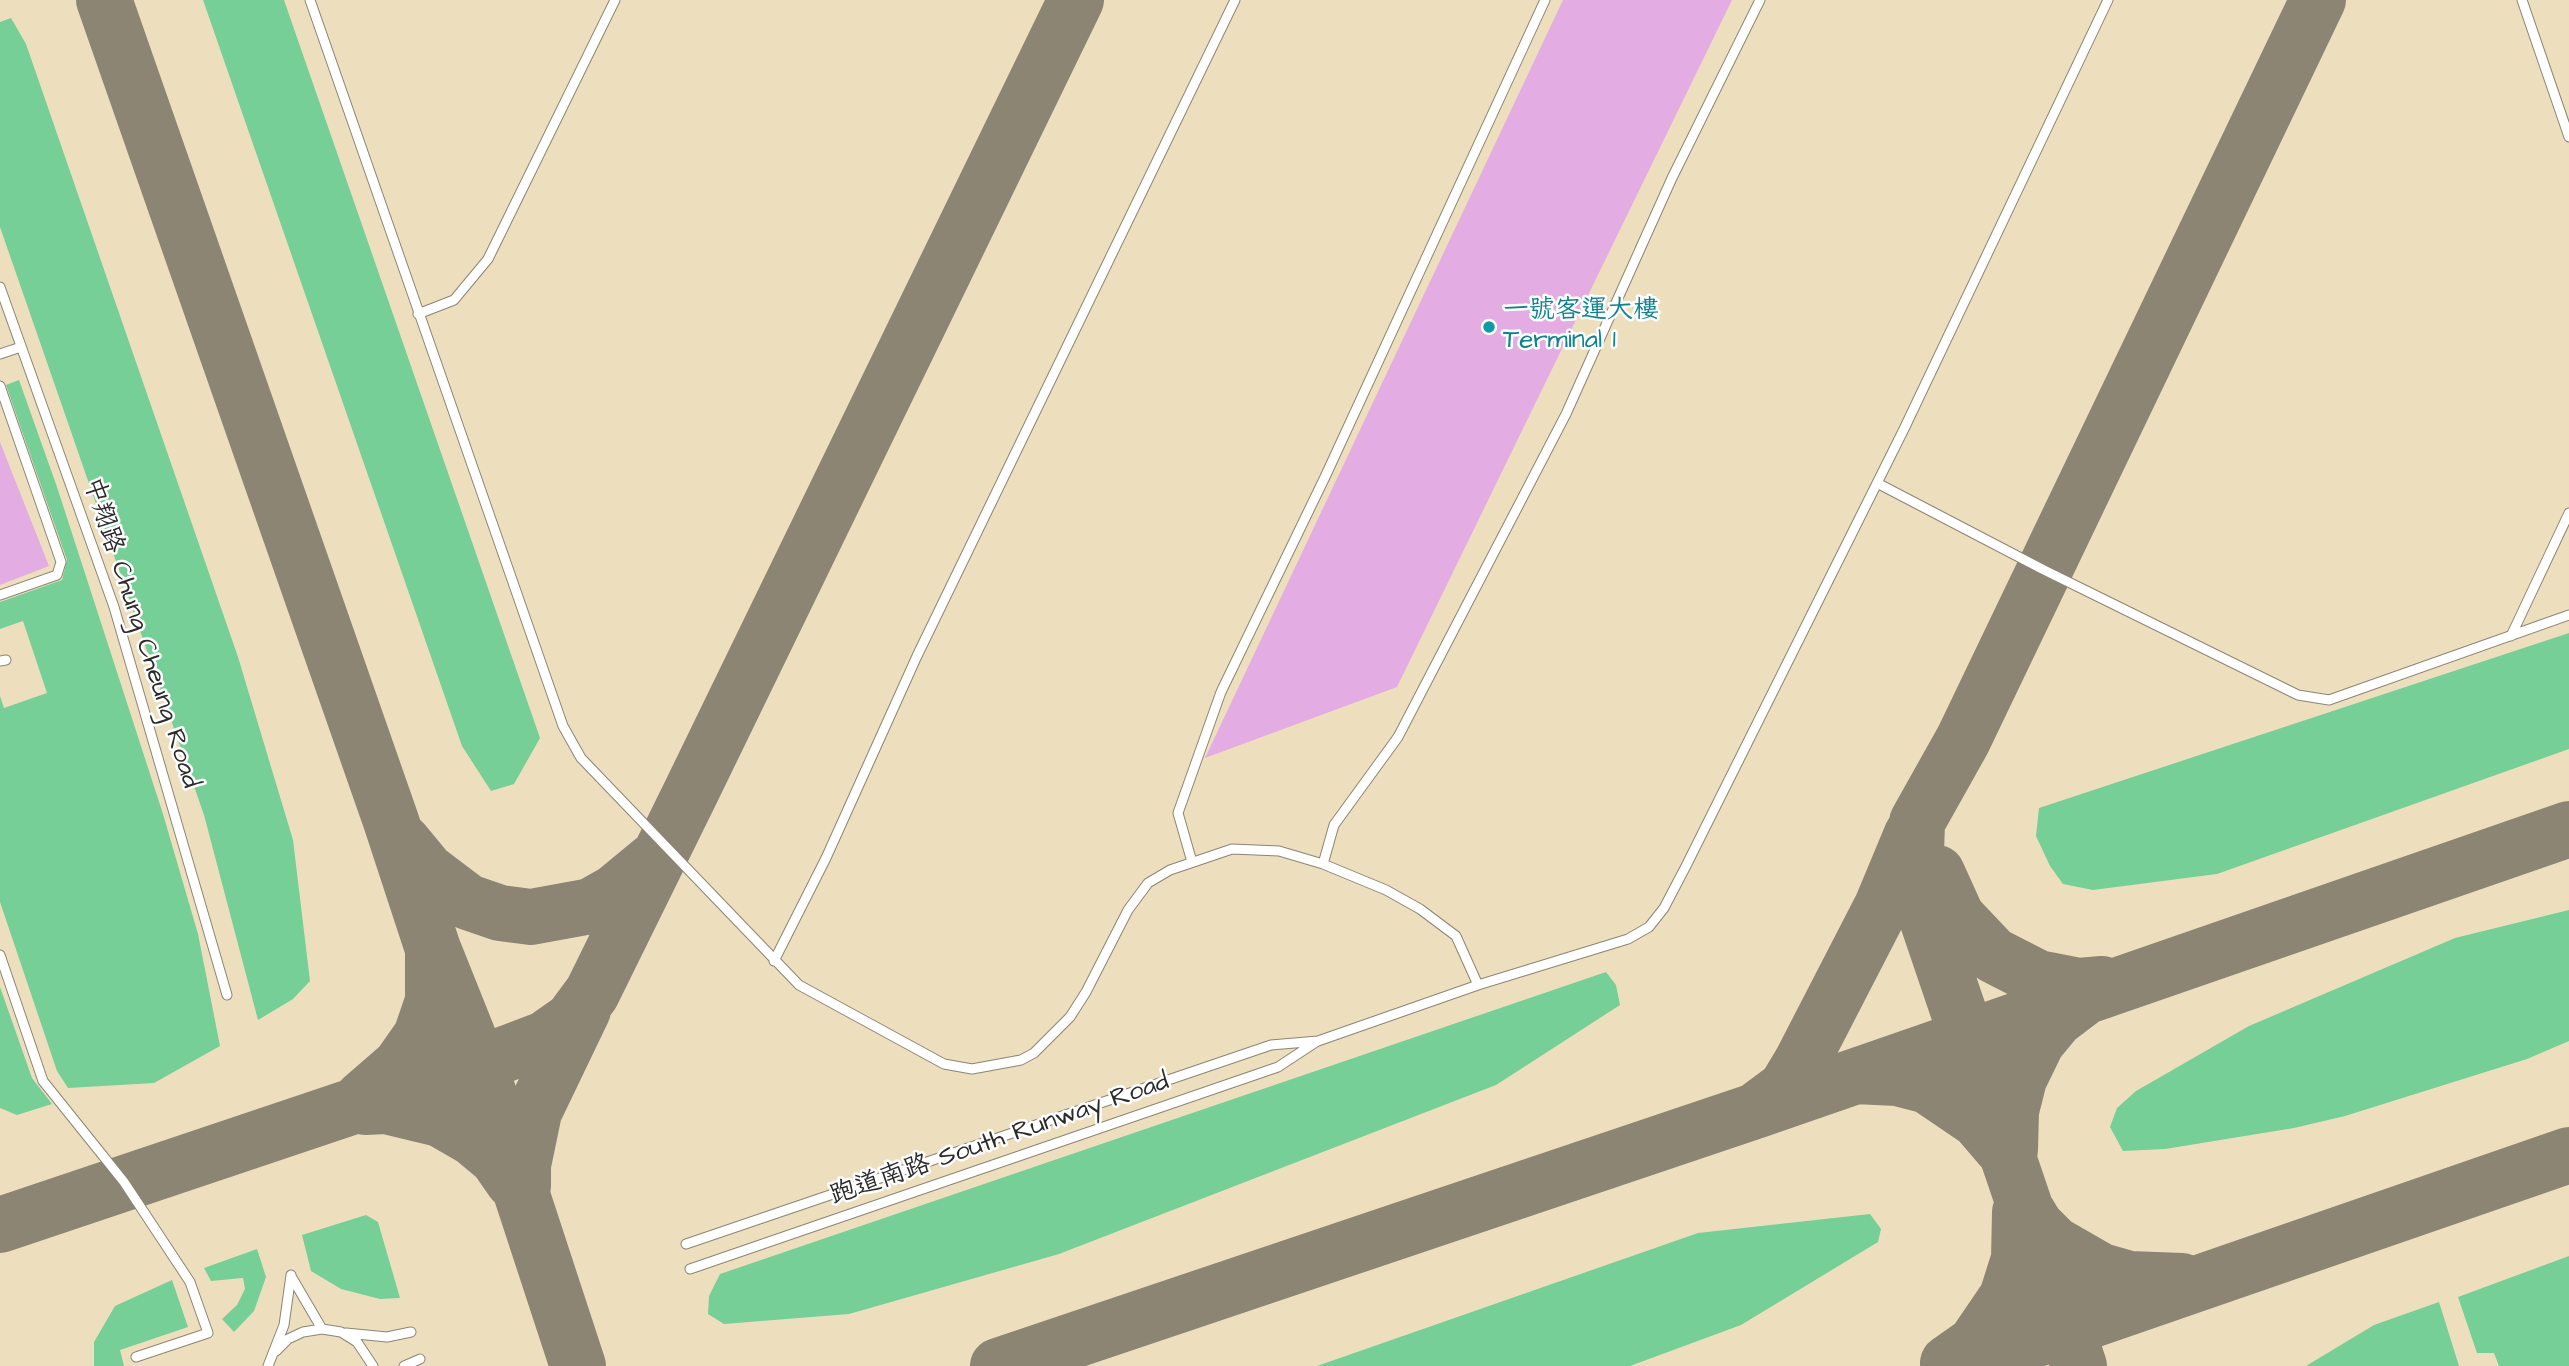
<!DOCTYPE html>
<html>
<head>
<meta charset="utf-8">
<style>
	body { margin:0 }
	canvas { display:block; background:#eddfbd }
</style>
</head>
<body>
<canvas width="2569" height="1366"></canvas>
<script>
const c = document.querySelector('canvas').getContext('2d');
c.lineJoin = 'round';
function fill(path, color) {
  c.fillStyle = color;
  c.fill(path, 'evenodd');
}
function poly(rows) {
  const path = new Path2D();
  for (const r of rows) {
    path.moveTo(r[0], r[1]);
    for (let i = 2; i < r.length; i += 2) path.lineTo(r[i], r[i + 1]);
  }
  return path;
}
function trace(path, color, width, dash) {
  c.strokeStyle = color;
  c.lineWidth = width;
  c.lineCap = dash ? 'butt' : 'round';
  c.setLineDash(dash || []);
  c.stroke(path);
}
function label(font, color, halo, rows, align = 'center') {
  c.font = font + ' "Architects Daughter","LXGW WenKai TC",sans-serif';
  c.lineWidth = 5;
  c.setLineDash([]);
  c.textBaseline = 'middle';
  c.strokeStyle = halo;
  c.fillStyle = color;
  for (const [text, x, y, turn = 0] of rows) {
    c.save();
    c.translate(x, y);
    c.rotate((+turn || 0) * Math.PI / 180);
    c.textAlign = isNaN(turn) ? turn : align;
    if (halo) c.strokeText(text, 0, 0);
    c.fillText(text, 0, 0);
    c.restore();
  }
}
fill(poly([
	[203,0,284,0,540,738,514,784,491,791,462,746],
	[11,18,26,44,238,657,293,840,310,981,293,999,258,1020,204,815,0,227,0,22],
	[19,380,57,487,163,814,198,934,220,1046,154,1083,68,1088,57,1071,0,902,0,696,4,708,47,693,23,621,0,629,0,602,62,580,67,560,6,385],
	[2569,633,2569,749,2217,874,2093,890,2063,884,2050,866,2036,836,2039,808],
	[2569,910,2569,1041,2527,1059,2345,1116,2294,1128,2165,1149,2123,1151,2110,1127,2117,1108,2136,1091,2249,1026,2455,938],
	[1606,972,1616,985,1620,1005,1496,1085,1059,1254,849,1314,724,1324,708,1314,709,1296,720,1274],
	[0,987,32,1078,52,1104,17,1115,0,1108],
	[1870,1214,1881,1229,1878,1242,1741,1325,1630,1366,1317,1366,1698,1233],
	[366,1215,378,1222,400,1298,380,1299,341,1289,311,1271,302,1235],
	[257,1249,266,1277,254,1311,234,1332,222,1319,237,1305,245,1289,243,1278,211,1281,204,1268],
	[2569,1256,2569,1366,2499,1366,2494,1353,2477,1353,2458,1297],
	[172,1280,188,1327,120,1350,124,1366,94,1366,94,1342,115,1306],
	[2439,1302,2459,1366,2306,1366,2374,1325]
]), '#75cf96');
trace(poly([
	[104,0,391,821,433,949,479,1064,578,1366],
	[403,842,427,871,468,902,500,913,531,917,591,906,614,893,654,860],
	[1937,873,1957,917,1993,955,2038,978,2079,986,2102,984],
	[1856,1076,1897,1078,1928,1086,1978,1120,2002,1148],
	[362,1099,400,1066,421,1036,433,1001,433,955],
	[365,1107,386,1106,440,1119,473,1138,497,1158,513,1181],
	[1759,1108,1786,1088,1801,1063,1882,906,1912,834],
	[2010,1150,2011,1111,2019,1079,2037,1042,2056,1019,2081,1000],
	[523,1186,523,1165,534,1112,583,1010],
	[2028,1213,2036,1226,2054,1244,2101,1271,2129,1279,2182,1281],
	[0,1225,479,1064,545,1039,572,1020,592,993,690,794,1076,0],
	[1948,1363,1975,1344,2007,1297,2019,1259,2020,1212],
	[998,1366,1758,1110,2569,829],
	[1959,1366,2569,1155],
	[2079,1366,1924,910,1916,854,1917,822,1963,740,2318,0]
]), '#8c8574', 56);
fill(poly([
	[1563,0,1732,0,1397,687,1205,758],
	[0,442,49,566,0,585]
]), '#e3ace3');
const lane = poly([
	[310,0,563,726,581,758,799,985,944,1064,972,1069,1021,1060,1034,1053,1070,1017,1086,992,1128,910,1148,883,1170,870,1232,849,1279,851,1323,864,1386,890,1420,909,1456,936,1478,985],
	[2522,0,2569,137],
	[0,287,114,607,227,995],
	[418,314,454,300,488,259,615,0],
	[0,354,21,347],
	[0,386,61,562,57,575,0,595],
	[1877,483,2044,570,2298,695,2329,700,2569,615],
	[2511,636,2569,513],
	[0,661,6,660],
	[1192,862,1178,813,1221,692,1325,477,1545,0],
	[1323,864,1334,825,1398,737,1566,414,1672,178,1760,0],
	[0,955,43,1081,124,1182,190,1282,208,1333,136,1357],
	[774,961,826,858,917,656,1235,0],
	[686,1244,1271,1045,1318,1041,1478,985,1628,939,1649,927,1664,908,1686,866,1904,429,2108,0],
	[690,1269,1278,1067,1316,1042],
	[291,1276,322,1329],
	[346,1333,387,1337,411,1332],
	[276,1351,288,1339,303,1332,322,1329,341,1332,357,1342,373,1366],
	[268,1366,284,1325,291,1275],
	[404,1366,420,1359]
]);
trace(lane, '#8c8574', 11);
trace(lane, '#fff', 9);
for (const [x, y, r, color] of [
	[1489,327,7,"#0f9aa8"]
]) {
  const dot = new Path2D();
  dot.arc(x, y, r, 0, 2 * Math.PI);
  c.fillStyle = color;
  c.fill(dot);
  trace(dot, '#fff', 2.5);
}
label('26px', '#0d838f', '#fff', [
	["一號客運大樓",1503,312],
	["Terminal 1",1503,342]
], 'left');
label('26px', '#2b2b2b', '#fff', [
	["中翔路 Chung Cheung Road",140,633,72],
	["跑道南路 South Runway Road",1000,1140,-19]
]);
</script>
</body>
</html>
